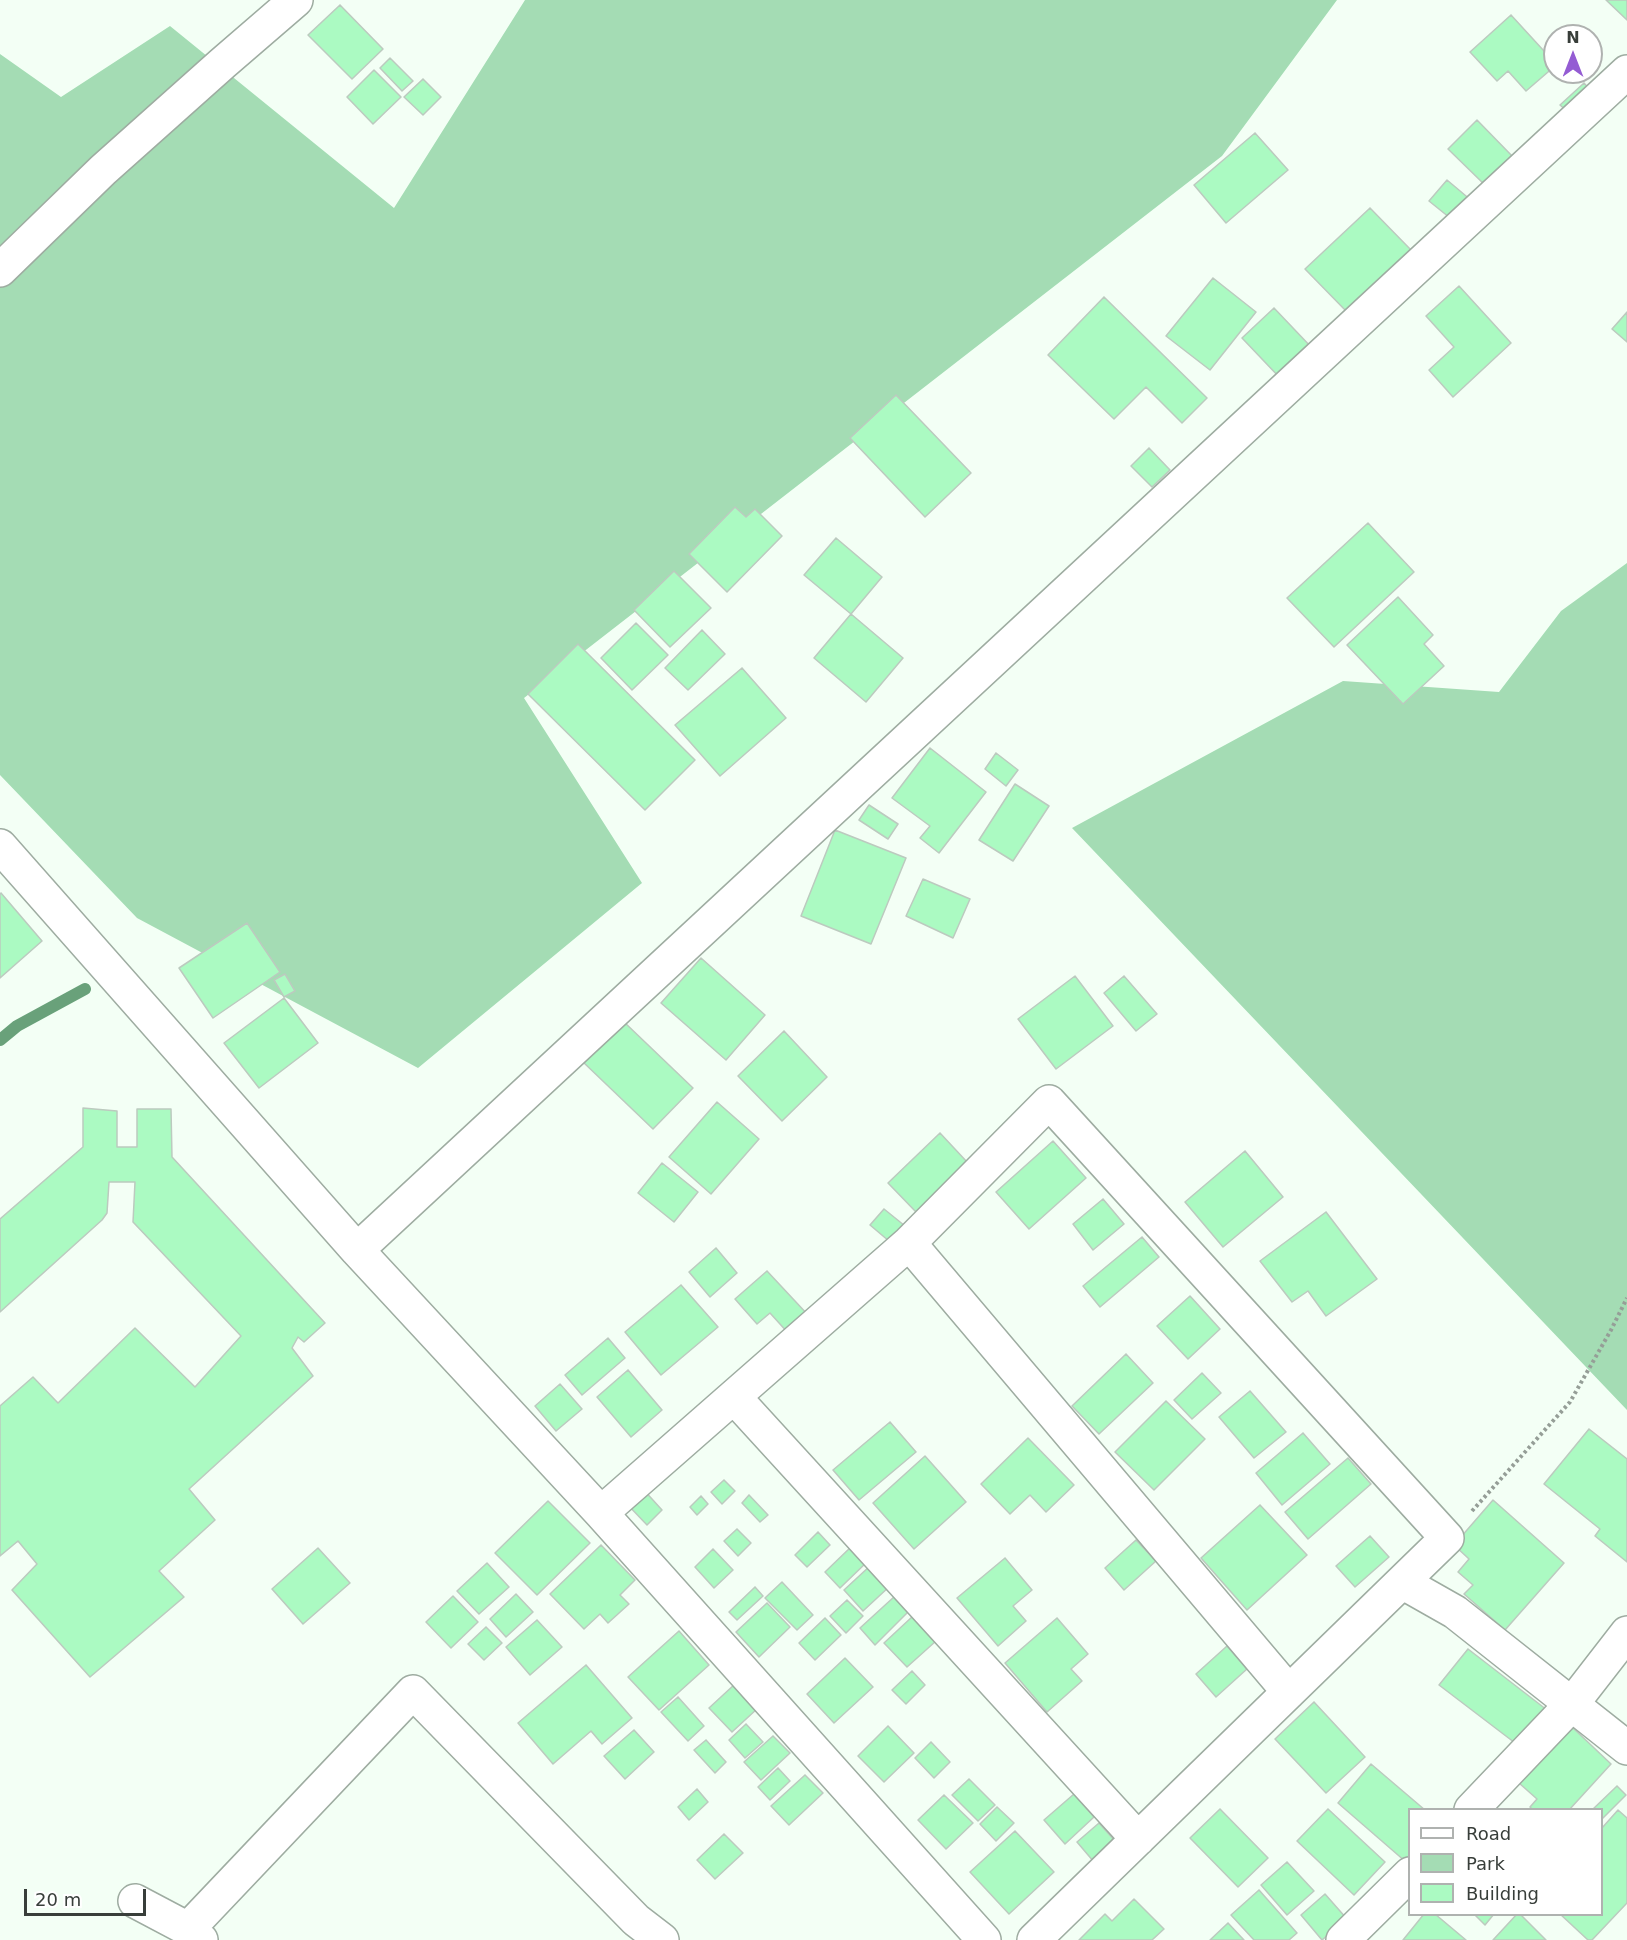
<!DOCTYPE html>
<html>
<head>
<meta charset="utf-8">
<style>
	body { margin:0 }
	#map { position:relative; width:1627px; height:1940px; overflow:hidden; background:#f3fff5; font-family:"DejaVu Sans",sans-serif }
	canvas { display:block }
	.legend { position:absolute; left:1408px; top:1808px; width:195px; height:108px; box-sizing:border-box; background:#fff; border:2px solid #afb2b0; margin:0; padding:8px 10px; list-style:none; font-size:18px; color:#383e3a }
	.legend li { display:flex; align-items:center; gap:12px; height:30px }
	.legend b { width:30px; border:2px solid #afb2b0 }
	.north { position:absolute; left:1543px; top:24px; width:60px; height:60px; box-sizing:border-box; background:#fff; border:2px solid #afb2b0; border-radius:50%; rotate:0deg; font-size:16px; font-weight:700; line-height:24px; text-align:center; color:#383e3a }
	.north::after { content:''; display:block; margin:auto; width:21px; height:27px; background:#945cd3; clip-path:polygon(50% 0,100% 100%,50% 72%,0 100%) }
	.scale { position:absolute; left:24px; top:1889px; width:122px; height:27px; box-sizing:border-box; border:3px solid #383e3a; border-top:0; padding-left:8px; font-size:18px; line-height:21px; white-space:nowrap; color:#383e3a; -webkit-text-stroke:4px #fff; paint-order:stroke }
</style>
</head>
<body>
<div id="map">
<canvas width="1627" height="1940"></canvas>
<ul class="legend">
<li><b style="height:8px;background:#fff"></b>Road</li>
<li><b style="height:16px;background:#a4dcb4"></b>Park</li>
<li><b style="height:16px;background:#abfac2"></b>Building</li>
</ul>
<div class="north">N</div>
<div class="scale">20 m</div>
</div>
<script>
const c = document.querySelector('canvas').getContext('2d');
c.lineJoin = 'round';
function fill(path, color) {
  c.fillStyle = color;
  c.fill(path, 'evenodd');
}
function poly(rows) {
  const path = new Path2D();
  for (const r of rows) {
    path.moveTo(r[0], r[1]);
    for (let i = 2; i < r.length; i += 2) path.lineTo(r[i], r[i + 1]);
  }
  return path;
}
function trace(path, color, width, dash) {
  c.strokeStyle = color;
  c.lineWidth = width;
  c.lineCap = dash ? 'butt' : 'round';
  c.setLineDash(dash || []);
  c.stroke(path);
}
fill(poly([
	[525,0,1337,0,1222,156,524,698,642,883,418,1068,137,918,0,775,0,54,61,97,170,26,394,208],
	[1627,563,1627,1410,1072,828,1343,681,1499,692,1561,611]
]), '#a4dcb4');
trace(poly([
	[0,1040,17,1026,85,989]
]), '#69a17a', 12);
const building = poly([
	[1606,0,1627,0,1627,20,1606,0],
	[340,5,383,49,352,79,308,35,340,5],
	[1511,15,1555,63,1555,66,1526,91,1508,71,1497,81,1470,52,1511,15],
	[390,58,413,81,402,91,380,68,390,58],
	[374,70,401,97,373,124,347,97,374,70],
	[423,79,441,97,423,115,404,97,423,79],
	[1584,83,1592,92,1569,113,1560,105,1584,83],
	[1477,120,1516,160,1488,188,1448,149,1477,120],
	[1255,133,1288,170,1226,223,1194,185,1255,133],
	[1447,180,1472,201,1455,222,1429,201,1447,180],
	[1370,208,1412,251,1347,312,1305,269,1370,208],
	[1213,278,1256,312,1210,370,1166,336,1213,278],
	[1459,286,1511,343,1453,397,1429,370,1454,347,1426,316,1459,286],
	[1104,297,1207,398,1182,423,1146,387,1114,419,1048,355,1104,297],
	[1274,308,1313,349,1281,379,1242,338,1274,308],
	[1627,312,1627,342,1612,329,1627,312],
	[896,395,971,473,925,517,850,438,896,395],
	[1149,448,1170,470,1152,487,1131,466,1149,448],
	[735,507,746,517,755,509,782,536,727,592,689,554,735,507],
	[1368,523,1414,572,1334,647,1287,598,1368,523],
	[836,538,882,577,851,614,804,575,836,538],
	[674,571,711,608,670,647,634,610,674,571],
	[1398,597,1433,635,1424,644,1444,666,1403,704,1347,645,1398,597],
	[851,614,903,658,866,702,814,658,851,614],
	[636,623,668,655,632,690,601,658,636,623],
	[702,630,725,654,688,690,665,668,702,630],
	[578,644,695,760,645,810,528,694,578,644],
	[742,668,786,718,720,776,675,725,742,668],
	[930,748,986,792,939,853,920,838,930,826,892,798,930,748],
	[996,753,1018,770,1006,786,985,769,996,753],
	[1015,784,1049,806,1013,861,979,840,1015,784],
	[869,805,898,824,888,839,859,820,869,805],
	[835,830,906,858,871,944,801,916,835,830],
	[923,879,970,899,953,938,906,916,923,879],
	[1,893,42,941,0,978,0,894,1,893],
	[247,923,280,972,213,1018,179,968,247,923],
	[701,958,765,1015,726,1060,661,1003,701,958],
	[285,974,295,991,284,997,274,980,285,974],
	[1075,976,1113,1026,1056,1069,1018,1019,1075,976],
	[1124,976,1157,1014,1136,1031,1104,993,1124,976],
	[284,998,318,1043,259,1088,224,1043,284,998],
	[623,1021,693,1088,653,1129,583,1062,623,1021],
	[784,1031,827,1077,782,1121,738,1076,784,1031],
	[717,1102,759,1139,711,1194,669,1157,717,1102],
	[83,1108,117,1111,117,1147,137,1147,137,1109,171,1109,172,1157,325,1323,304,1342,298,1337,292,1348,313,1376,189,1489,215,1520,159,1571,184,1597,90,1677,12,1590,37,1564,18,1541,0,1556,0,1406,33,1377,58,1403,135,1328,195,1387,241,1336,133,1222,135,1182,109,1182,107,1213,102,1220,0,1312,0,1219,83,1147,83,1108],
	[940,1133,968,1163,916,1212,888,1183,940,1133],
	[1053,1141,1086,1178,1029,1229,996,1192,1053,1141],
	[1245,1151,1283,1197,1223,1247,1185,1202,1245,1151],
	[662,1163,698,1192,674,1222,638,1193,662,1163],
	[1103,1199,1124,1224,1093,1250,1073,1224,1103,1199],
	[884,1209,910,1230,896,1247,870,1225,884,1209],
	[1326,1212,1377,1279,1326,1316,1308,1291,1292,1302,1260,1261,1326,1212],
	[1142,1237,1159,1257,1100,1307,1083,1286,1142,1237],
	[716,1248,737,1273,710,1297,689,1272,716,1248],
	[767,1271,809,1316,789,1334,770,1313,757,1324,735,1299,767,1271],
	[681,1285,718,1327,661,1375,625,1332,681,1285],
	[1190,1296,1220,1329,1188,1359,1157,1326,1190,1296],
	[608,1338,625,1358,582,1395,565,1375,608,1338],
	[1126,1354,1153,1383,1099,1434,1072,1406,1126,1354],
	[628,1370,662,1410,631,1437,597,1397,628,1370],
	[1202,1373,1221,1393,1192,1419,1174,1400,1202,1373],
	[560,1384,582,1409,556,1431,535,1406,560,1384],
	[1250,1391,1286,1432,1254,1458,1219,1417,1250,1391],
	[1166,1401,1205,1439,1154,1490,1115,1452,1166,1401],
	[890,1422,916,1452,859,1500,833,1470,890,1422],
	[1589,1429,1627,1459,1627,1562,1595,1536,1600,1529,1544,1484,1589,1429],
	[1303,1433,1330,1464,1282,1505,1256,1473,1303,1433],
	[1028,1438,1074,1485,1046,1512,1030,1495,1010,1514,981,1484,1028,1438],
	[925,1456,966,1502,914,1549,873,1503,925,1456],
	[1348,1458,1371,1484,1308,1539,1285,1512,1348,1458],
	[724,1480,735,1491,722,1504,711,1492,724,1480],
	[642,1488,662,1510,647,1525,626,1503,642,1488],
	[749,1495,768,1515,760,1522,742,1503,749,1495],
	[701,1496,708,1504,697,1515,690,1507,701,1496],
	[1493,1500,1564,1563,1505,1630,1464,1594,1473,1585,1458,1572,1469,1559,1454,1545,1493,1500],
	[548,1501,590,1543,537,1595,495,1553,548,1501],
	[1260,1505,1307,1555,1247,1610,1201,1558,1260,1505],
	[737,1529,751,1543,738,1556,724,1541,737,1529],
	[818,1532,830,1545,807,1567,795,1555,818,1532],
	[1370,1536,1389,1557,1355,1587,1336,1566,1370,1536],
	[1136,1540,1156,1561,1124,1590,1105,1568,1136,1540],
	[601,1545,635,1580,620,1595,629,1604,608,1623,600,1614,584,1629,550,1594,601,1545],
	[853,1545,868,1561,840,1588,825,1572,853,1545],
	[318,1548,350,1583,303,1624,272,1589,318,1548],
	[713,1549,733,1570,714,1588,695,1567,713,1549],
	[1005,1558,1032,1590,1013,1606,1026,1621,998,1646,957,1598,1005,1558],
	[487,1563,509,1587,479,1614,457,1591,487,1563],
	[871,1565,890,1586,863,1611,844,1590,871,1565],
	[782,1582,813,1615,797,1630,765,1598,782,1582],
	[755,1587,763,1596,737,1620,729,1612,755,1587],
	[516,1594,533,1612,506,1637,490,1619,516,1594],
	[453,1596,478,1622,451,1648,426,1622,453,1596],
	[895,1596,909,1611,875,1645,860,1628,895,1596],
	[847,1600,863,1616,846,1633,830,1616,847,1600],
	[767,1603,790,1627,759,1657,736,1632,767,1603],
	[913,1616,936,1641,907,1667,884,1643,913,1616],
	[825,1618,841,1635,815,1660,799,1643,825,1618],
	[1057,1618,1088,1654,1071,1669,1082,1681,1047,1712,1005,1663,1057,1618],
	[537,1620,562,1647,530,1675,506,1647,537,1620],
	[486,1627,502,1643,484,1660,468,1644,486,1627],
	[679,1631,709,1665,659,1710,628,1677,679,1631],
	[1227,1646,1247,1669,1216,1697,1196,1674,1227,1646],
	[1468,1649,1547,1710,1519,1746,1439,1685,1468,1649],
	[845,1658,873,1687,834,1723,807,1694,845,1658],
	[586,1665,632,1718,602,1744,591,1731,553,1764,518,1723,586,1665],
	[912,1671,925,1685,906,1704,892,1690,912,1671],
	[735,1684,758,1708,732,1732,709,1708,735,1684],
	[678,1697,704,1726,688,1741,661,1712,678,1697],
	[1314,1702,1365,1757,1326,1793,1275,1739,1314,1702],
	[746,1724,763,1742,745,1758,729,1740,746,1724],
	[888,1726,914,1753,884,1782,858,1756,888,1726],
	[1572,1727,1611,1764,1569,1810,1533,1810,1530,1807,1537,1799,1519,1783,1572,1727],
	[634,1730,654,1752,625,1779,604,1756,634,1730],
	[773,1736,790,1753,761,1780,744,1762,773,1736],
	[706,1740,726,1762,715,1773,694,1750,706,1740],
	[931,1742,950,1762,934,1778,915,1758,931,1742],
	[1371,1764,1425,1810,1410,1810,1410,1858,1406,1862,1338,1803,1371,1764],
	[778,1768,790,1781,770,1800,758,1787,778,1768],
	[805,1775,823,1793,789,1825,771,1806,805,1775],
	[969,1779,995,1805,978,1821,952,1795,969,1779],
	[1617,1786,1626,1795,1602,1819,1602,1810,1592,1810,1617,1786],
	[697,1789,708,1802,689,1820,678,1807,697,1789],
	[1074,1794,1094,1817,1065,1844,1044,1820,1074,1794],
	[944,1795,973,1823,946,1849,918,1820,944,1795],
	[997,1807,1014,1823,996,1841,980,1824,997,1807],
	[1220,1809,1268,1858,1238,1887,1190,1838,1220,1809],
	[1328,1809,1385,1862,1354,1895,1297,1841,1328,1809],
	[1618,1810,1627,1818,1627,1903,1592,1940,1588,1940,1560,1914,1602,1914,1602,1828,1618,1810],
	[1099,1823,1116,1842,1094,1862,1077,1842,1099,1823],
	[1015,1831,1054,1872,1009,1914,970,1872,1015,1831],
	[724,1834,743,1853,715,1879,697,1860,724,1834],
	[1287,1862,1314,1891,1287,1915,1261,1885,1287,1862],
	[1259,1890,1297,1933,1289,1940,1254,1940,1231,1915,1259,1890],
	[1325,1894,1347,1919,1322,1940,1301,1915,1325,1894],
	[1134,1899,1164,1929,1152,1940,1079,1940,1105,1914,1112,1921,1134,1899],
	[1424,1914,1435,1914,1466,1940,1403,1940,1424,1914],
	[1474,1914,1494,1914,1485,1925,1474,1914],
	[1517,1914,1520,1914,1546,1940,1493,1940,1517,1914],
	[1228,1923,1244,1940,1210,1940,1228,1923]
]);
fill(building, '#abfac2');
trace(building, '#bccabf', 1.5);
const street = poly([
	[0,270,103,170,223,63,296,0],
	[0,846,357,1250,601,1513,984,1940],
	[909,1243,1289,1692],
	[357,1250,1627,72],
	[734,1397,1138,1839],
	[601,1513,909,1243,1049,1102,1447,1538,1034,1940],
	[1402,1582,1455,1612,1627,1748],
	[1471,1810,1572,1704,1627,1633],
	[135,1901,188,1929,201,1940],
	[188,1929,413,1692,636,1920,662,1940],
	[1343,1940,1410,1874]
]);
trace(street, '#9eaca1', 36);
trace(poly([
	[1472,1511,1570,1402,1611,1330,1627,1298]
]), '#959e97', 4, [3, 3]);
trace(street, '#fff', 33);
</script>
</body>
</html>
